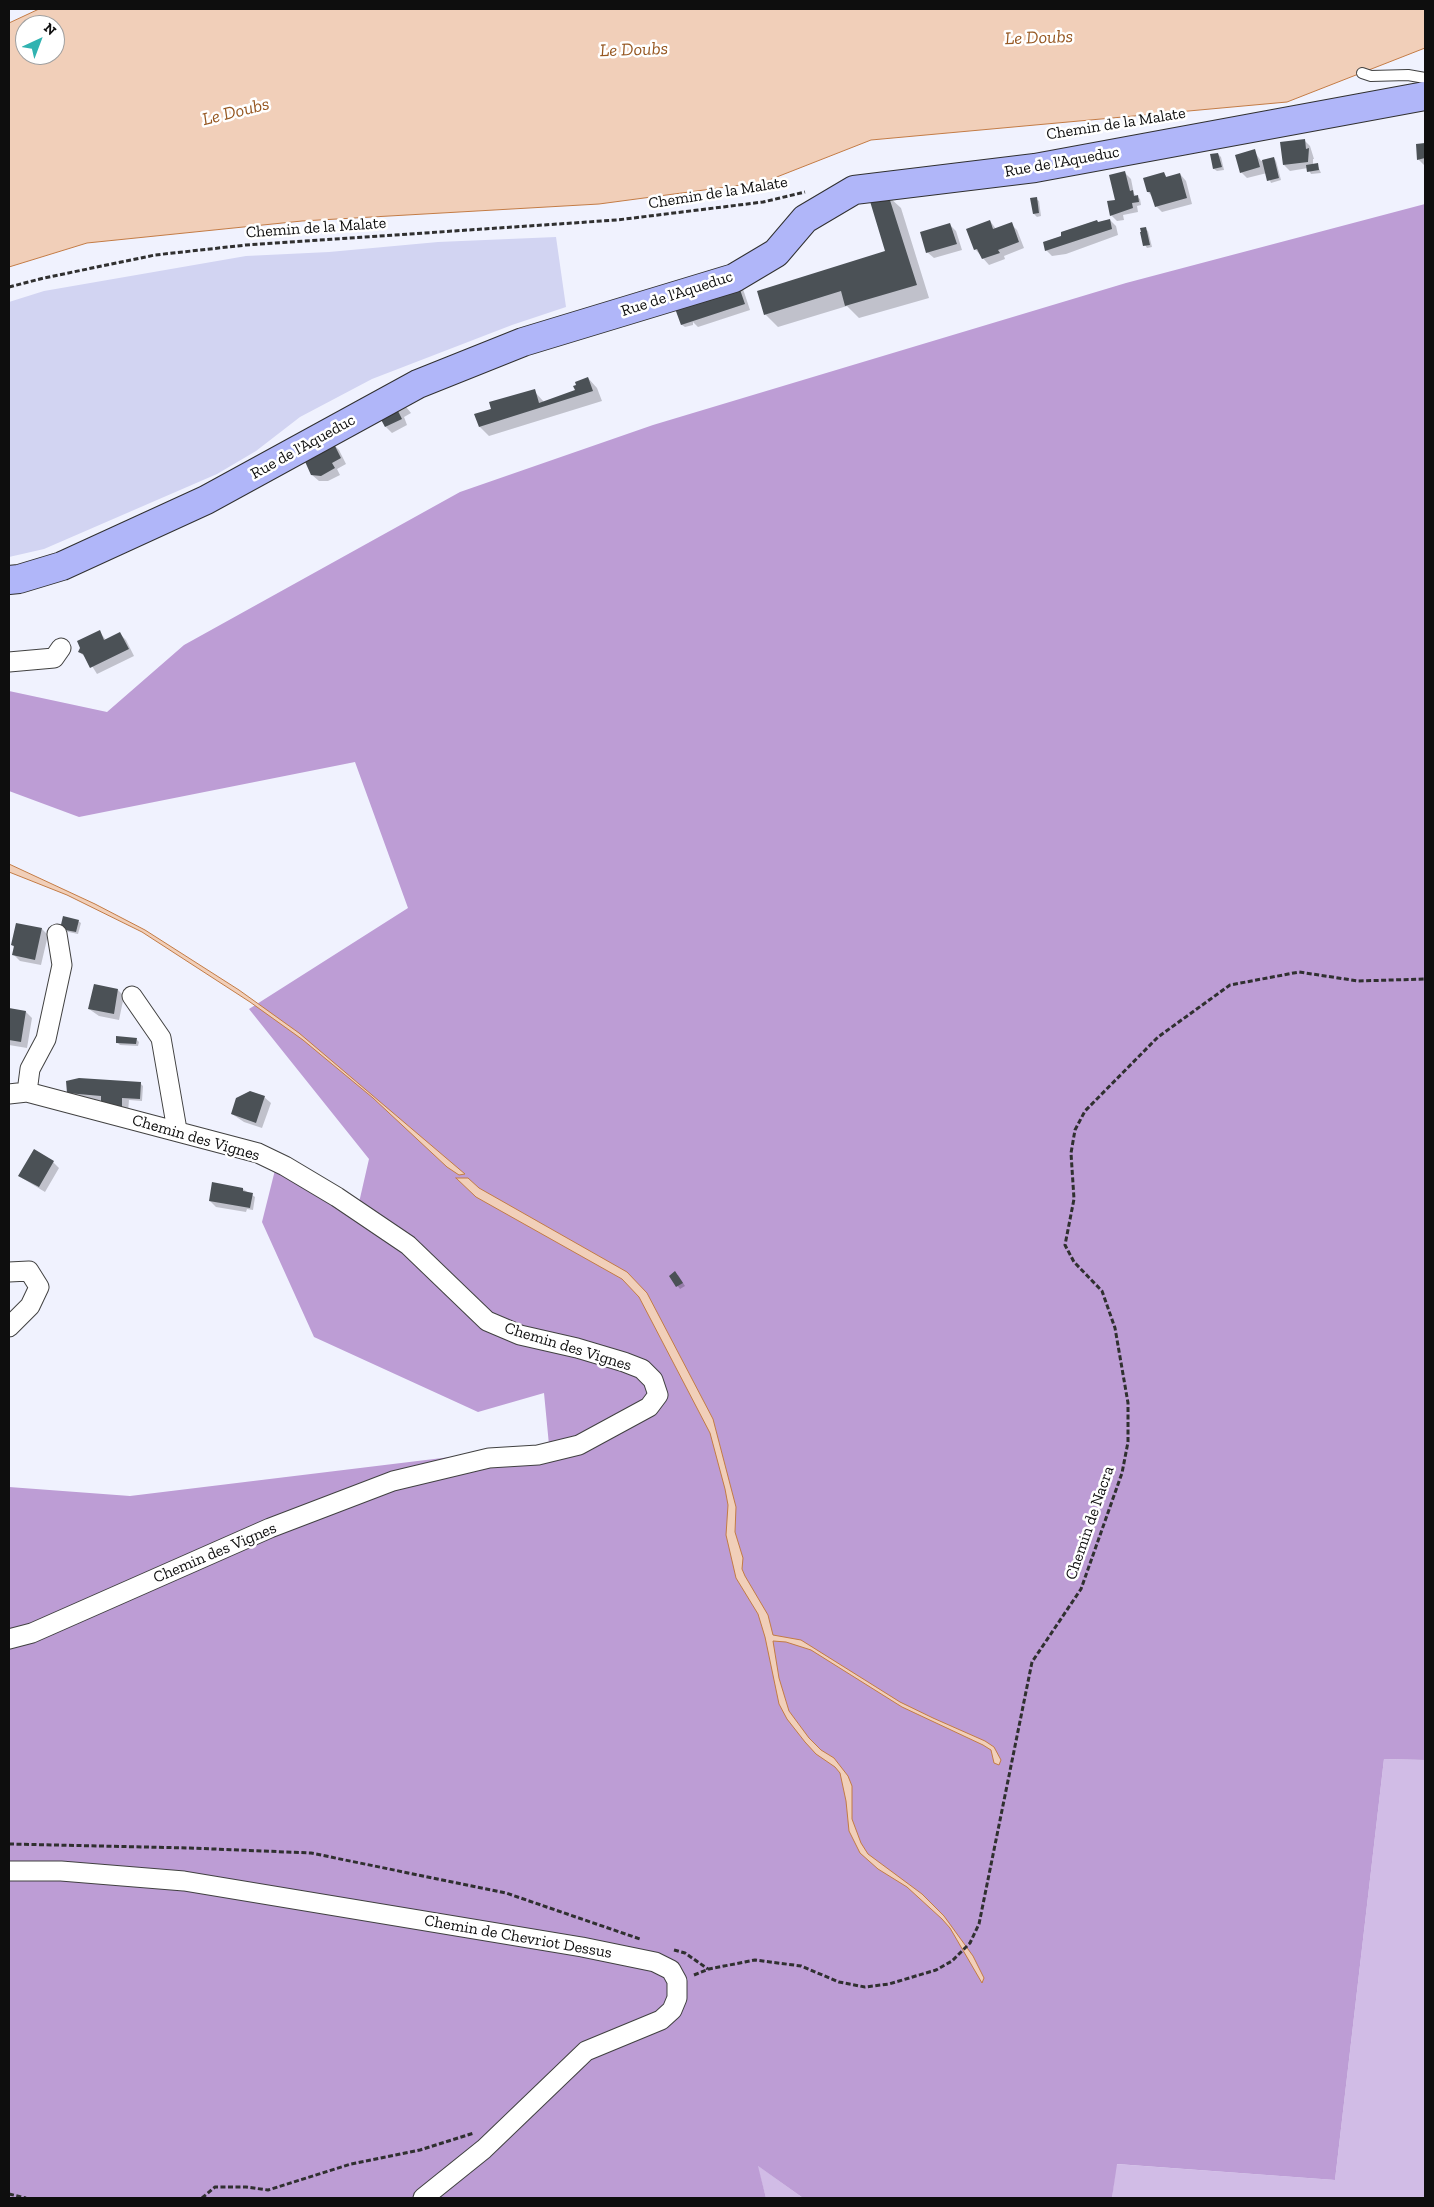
<!DOCTYPE html>
<html>
<head>
<meta charset="utf-8">
<style>
	body { margin:0 }
	#map { position:relative; width:1434px; height:2207px; overflow:hidden; background:#f0f2fe; font-family:"Zilla Slab",serif }
	canvas { display:block }
	.frame { position:absolute; inset:0; border:10px solid #0e0e0e; pointer-events:none }
	.north { position:absolute; left:15px; top:15px; width:50px; height:50px; box-sizing:border-box; background:#fff; border:1px solid #9f9f9f; border-radius:50%; rotate:43deg; font-size:14px; font-weight:700; line-height:20px; text-align:center; color:#0e0e0e }
	.north::after { content:''; display:block; margin:auto; width:18px; height:22px; background:#31b3b1; clip-path:polygon(50% 0,100% 100%,50% 72%,0 100%) }
</style>
</head>
<body>
<div id="map">
<canvas width="1434" height="2207"></canvas>
<div class="frame"></div>
<div class="north">N</div>
</div>
<script>
const c = document.querySelector('canvas').getContext('2d');
c.lineJoin = 'round';
function fill(path, color) {
  c.fillStyle = color;
  c.fill(path, 'evenodd');
}
function poly(rows) {
  const path = new Path2D();
  for (const r of rows) {
    path.moveTo(r[0], r[1]);
    for (let i = 2; i < r.length; i += 2) path.lineTo(r[i], r[i + 1]);
  }
  return path;
}
function trace(path, color, width, dash) {
  c.strokeStyle = color;
  c.lineWidth = width;
  c.lineCap = dash ? 'butt' : 'round';
  c.setLineDash(dash || []);
  c.stroke(path);
}
function label(font, color, halo, rows, align = 'center') {
  c.font = font + ' "Zilla Slab",serif';
  c.lineWidth = 5;
  c.setLineDash([]);
  c.textBaseline = 'middle';
  c.strokeStyle = halo;
  c.fillStyle = color;
  for (const [text, x, y, turn = 0] of rows) {
    c.save();
    c.translate(x, y);
    c.rotate((+turn || 0) * Math.PI / 180);
    c.textAlign = isNaN(turn) ? turn : align;
    if (halo) c.strokeText(text, 0, 0);
    c.fillText(text, 0, 0);
    c.restore();
  }
}
fill(poly([
	[556,237,566,307,512,325,372,379,300,417,256,451,217,474,44,549,9,557,9,302,44,291,246,256,329,252,438,242]
]), '#d2d4f2');
fill(poly([
	[1384,1759,1425,1760,1425,2198,1112,2198,1116,2164,1335,2180],
	[757,2165,803,2198,766,2198]
]), '#d1bce6');
fill(poly([
	[1425,204,1425,1760,1384,1759,1335,2180,1117,2164,1112,2198,803,2198,758,2166,766,2198,9,2198,9,1487,130,1496,549,1445,544,1393,478,1412,314,1337,262,1222,275,1170,358,1207,369,1159,249,1009,408,908,355,762,79,817,9,791,9,691,107,712,184,645,460,492,653,425,1126,283]
]), '#bd9dd5');
const water = poly([
	[39,9,1425,9,1425,48,1287,102,871,140,764,182,599,204,302,221,87,243,9,267,9,23,39,9],
	[25,25,55,25,55,55,25,55,25,25],
	[9,864,95,904,145,930,239,990,299,1033,465,1174,459,1175,447,1167,373,1098,303,1040,250,1002,142,932,67,895,9,872,9,864],
	[456,1178,468,1178,479,1188,627,1272,647,1293,713,1419,736,1507,735,1532,743,1558,742,1569,745,1576,768,1615,773,1635,801,1640,900,1702,933,1718,985,1741,994,1747,1001,1760,999,1765,994,1763,991,1750,983,1745,902,1707,811,1650,786,1642,773,1641,779,1678,789,1711,809,1738,821,1750,834,1758,848,1776,852,1786,852,1819,861,1843,868,1854,922,1894,944,1916,973,1956,984,1978,982,1983,950,1928,942,1919,907,1887,878,1869,860,1853,849,1831,846,1801,840,1773,835,1767,816,1754,805,1742,787,1719,779,1704,765,1637,758,1614,736,1578,726,1535,728,1505,725,1489,710,1433,639,1297,622,1279,476,1197,456,1178]
]);
fill(water, '#f1cfb9');
trace(water, '#c37b45', 1);
fill(poly([
	[1304,140,1310,146,1314,159,1313,159,1313,165,1317,164,1321,173,1311,174,1308,168,1290,171,1284,165],
	[1425,145,1425,165,1424,165,1418,159,1417,146],
	[1254,151,1261,161,1274,158,1276,161,1281,180,1271,183,1267,173,1247,178,1241,172],
	[1218,154,1221,157,1224,170,1217,171,1214,169],
	[1125,173,1131,179,1134,194,1140,199,1141,205,1137,206,1138,212,1123,215,1124,220,1117,221,1111,215],
	[1164,173,1167,178,1180,174,1186,181,1192,204,1162,212,1156,206,1153,197,1148,192],
	[888,196,901,208,929,298,859,318,847,306,778,327,765,314,887,252],
	[1032,199,1036,199,1039,201,1041,216,1037,217,1034,214],
	[1110,220,1116,226,1118,235,1066,254,1052,256,1046,250,1099,223],
	[990,221,996,229,1011,224,1017,230,1024,248,1004,256,1005,259,989,265,975,249],
	[950,225,956,231,962,250,934,258,927,252],
	[1145,229,1148,231,1152,247,1147,248,1145,245],
	[743,289,750,310,698,327,693,322,693,325,685,327,682,325,675,304],
	[588,378,597,388,602,401,489,436,480,427,476,415,494,410,534,391,544,402,577,391],
	[402,402,411,413,404,417,407,425,392,433,386,427],
	[333,444,339,450,346,464,337,469,340,475,328,481,319,481,312,475],
	[99,631,106,640,120,634,126,640,134,656,97,674,87,658,79,652],
	[78,921,81,923,78,934,64,931,61,929],
	[42,929,48,935,41,965,20,961,14,955,15,948,12,945],
	[118,990,124,996,119,1020,99,1016,89,1009],
	[9,1009,26,1012,32,1018,27,1048,9,1045],
	[136,1039,139,1042,138,1046,120,1045,117,1042],
	[140,1083,143,1086,142,1101,129,1100,128,1112,103,1101,75,1099,69,1093],
	[264,1097,271,1103,262,1128,244,1122,232,1114],
	[53,1162,59,1168,45,1192,22,1178],
	[243,1189,255,1197,253,1210,247,1209,246,1212,216,1207,210,1201],
	[678,1275,685,1286,680,1289,670,1276]
]), '#0003');
fill(poly([
	[1305,139,1306,149,1309,148,1308,162,1283,165,1280,142],
	[1425,143,1425,158,1417,160,1416,144],
	[1255,149,1260,167,1240,173,1235,155],
	[1218,153,1222,167,1213,169,1210,154],
	[1274,157,1279,178,1267,181,1262,160],
	[1318,163,1319,170,1307,172,1306,165],
	[1125,171,1130,191,1133,190,1134,196,1138,195,1139,202,1132,203,1133,208,1110,216,1107,201,1115,200,1109,175],
	[1164,172,1166,177,1180,173,1187,198,1155,207,1150,192,1147,192,1143,178],
	[888,194,917,285,845,306,841,291,764,315,757,291,885,251,869,198],
	[1037,197,1039,213,1033,214,1030,198],
	[1110,219,1112,229,1045,251,1043,242,1061,236,1061,232,1097,220,1098,222],
	[990,220,993,229,1012,222,1019,242,998,250,1000,253,982,259,977,249,974,250,966,229],
	[950,223,957,244,926,253,920,232],
	[1146,227,1150,245,1143,246,1140,232,1141,232,1140,228],
	[737,281,745,304,681,325,673,303],
	[588,377,593,391,479,427,474,414,491,409,489,402,535,389,539,403,575,390,573,386,576,385,575,382],
	[403,400,406,407,398,411,402,419,385,427,377,412],
	[333,442,341,458,332,463,335,468,321,476,311,475,303,457],
	[100,630,104,640,120,632,129,649,90,668,83,654,78,652,80,648,77,641],
	[63,916,79,920,76,932,60,929],
	[16,923,42,928,35,960,12,955,14,946,11,945],
	[94,984,118,989,114,1014,88,1009],
	[9,1008,26,1011,21,1042,9,1040],
	[116,1036,137,1038,136,1044,116,1043],
	[79,1078,141,1082,140,1099,122,1098,122,1107,101,1105,101,1096,67,1093,66,1081],
	[250,1091,265,1096,256,1123,231,1114,236,1098],
	[34,1149,54,1161,39,1187,18,1176],
	[212,1182,243,1188,243,1191,253,1193,250,1208,209,1201],
	[675,1271,683,1283,676,1287,669,1276]
]), '#4b5156');
const lane = poly([
	[1362,73,1371,76,1408,75,1425,78]
]);
const street = poly([
	[9,662,54,658,61,648],
	[132,996,161,1038,177,1130],
	[27,1092,30,1069,46,1039,62,965,57,934],
	[9,1094,27,1092,258,1153,285,1166,337,1197,408,1245,487,1321,520,1335,577,1348,624,1362,642,1369,653,1380,658,1395,649,1407,579,1445,538,1455,489,1458,393,1481,270,1528,32,1633,9,1639],
	[9,1272,29,1271,39,1287,30,1306,9,1327],
	[9,1871,61,1871,184,1881,582,1947,655,1962,671,1970,677,1981,677,1998,672,2010,661,2020,586,2051,484,2149,423,2198]
]);
const secondary = poly([
	[9,580,19,579,62,566,206,500,418,384,523,342,734,278,776,253,805,219,854,190,1035,168,1425,96]
]);
trace(lane, '#414141', 12);
trace(street, '#414141', 21);
trace(secondary, '#303030', 30);
trace(poly([
	[9,287,44,278,155,255,246,245,617,220,763,202,805,192],
	[9,1844,190,1848,311,1853,506,1893,640,1939],
	[674,1950,685,1953,708,1969],
	[694,1975,709,1969,755,1960,801,1966,839,1982,865,1987,889,1984,936,1970,952,1961,970,1943,979,1924,1032,1662,1081,1589,1122,1473,1128,1442,1128,1403,1115,1328,1102,1291,1074,1262,1065,1245,1074,1199,1071,1153,1075,1130,1085,1111,1158,1037,1230,985,1299,972,1358,981,1425,979],
	[9,2194,26,2198],
	[202,2198,215,2187,246,2187,268,2190,351,2164,420,2150,474,2133]
]), '#303030', 3, [5, 2.5]);
trace(lane, '#fff', 10);
trace(street, '#fff', 19);
trace(secondary, '#b0b6f9', 28);
label('16px', '#0e0e0e', '#fff', [
	["Chemin de la Malate",1116,124,-9],
	["Rue de l'Aqueduc",1062,162,-10],
	["Chemin de la Malate",718,193,-9],
	["Chemin de la Malate",316,228,-4],
	["Rue de l'Aqueduc",677,294,-18],
	["Rue de l'Aqueduc",303,447,-29],
	["Chemin des Vignes",196,1138,16],
	["Chemin des Vignes",568,1347,17],
	["Chemin de Nacra",1090,1523,-71],
	["Chemin des Vignes",215,1553,-23],
	["Chemin de Chevriot Dessus",518,1937,10]
]);
label('italic 18px', '#965721', '#fff', [
	["Le Doubs",1039,38,-2],
	["Le Doubs",634,50,-2],
	["Le Doubs",236,112,-14]
]);
</script>
</body>
</html>
